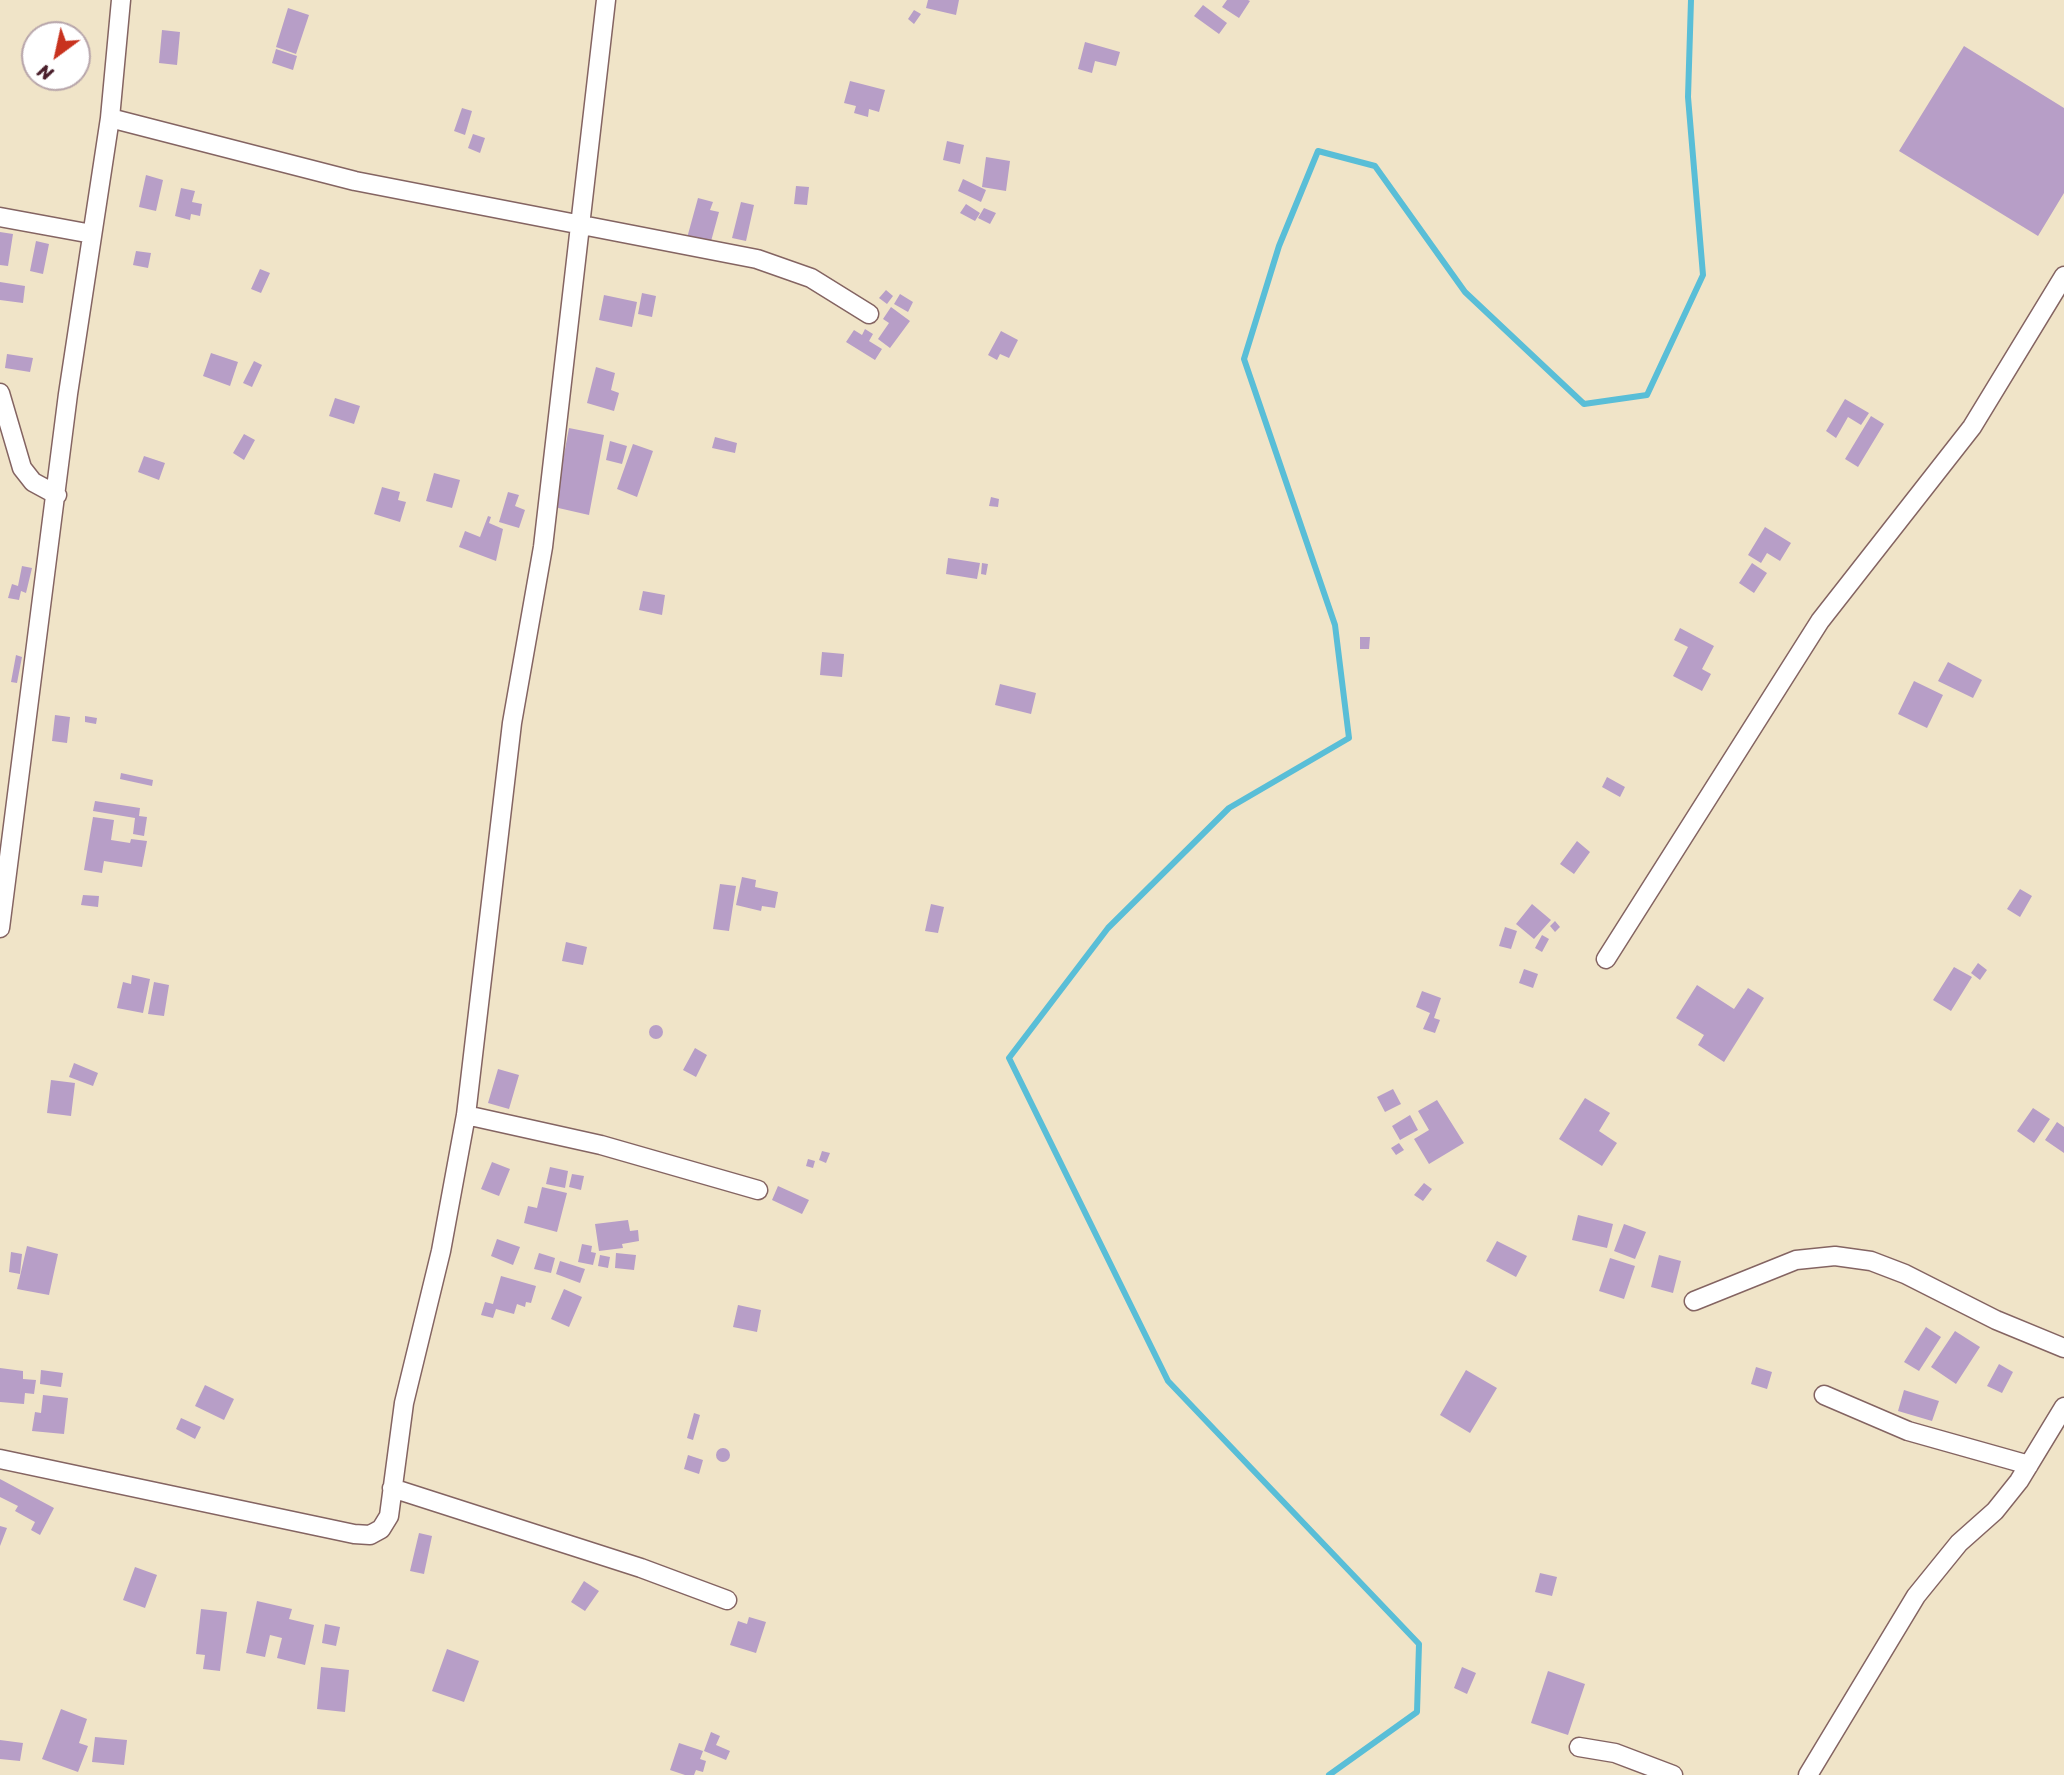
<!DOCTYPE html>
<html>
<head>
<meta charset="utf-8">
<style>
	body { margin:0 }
	#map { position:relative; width:2064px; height:1775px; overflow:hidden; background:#f0e4c8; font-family:Sriracha,sans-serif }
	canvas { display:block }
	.north { position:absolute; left:21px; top:21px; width:70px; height:70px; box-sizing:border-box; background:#fff; border:2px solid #b7a5aa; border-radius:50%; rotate:213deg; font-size:19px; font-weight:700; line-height:28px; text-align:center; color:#4a1f2b }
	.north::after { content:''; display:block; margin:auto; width:24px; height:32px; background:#c8321e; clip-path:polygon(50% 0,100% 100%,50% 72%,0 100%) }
</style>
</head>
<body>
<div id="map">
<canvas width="2064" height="1775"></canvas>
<div class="north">N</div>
</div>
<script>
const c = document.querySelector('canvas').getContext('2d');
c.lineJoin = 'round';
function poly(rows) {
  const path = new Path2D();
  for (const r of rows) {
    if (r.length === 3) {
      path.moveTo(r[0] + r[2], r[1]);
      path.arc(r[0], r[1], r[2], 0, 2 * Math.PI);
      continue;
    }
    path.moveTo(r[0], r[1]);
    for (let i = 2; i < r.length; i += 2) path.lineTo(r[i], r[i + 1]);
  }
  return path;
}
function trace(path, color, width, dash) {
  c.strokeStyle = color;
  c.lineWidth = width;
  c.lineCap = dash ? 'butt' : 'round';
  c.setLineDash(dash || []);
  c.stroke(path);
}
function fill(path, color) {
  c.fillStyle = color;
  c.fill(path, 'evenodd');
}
trace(poly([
	[1329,1775,1417,1712,1419,1644,1168,1381,1009,1058,1108,928,1229,808,1349,738,1335,625,1244,359,1279,246,1318,151,1375,166,1465,292,1584,404,1647,395,1703,275,1688,97,1691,0]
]), '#59bed7', 6);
fill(poly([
	[928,0,959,0,956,15,926,8],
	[1227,0,1248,0,1250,1,1239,18,1222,7],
	[1203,5,1227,23,1219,34,1194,16],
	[288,8,309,15,296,54,276,47],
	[914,10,921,14,914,24,908,19],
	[162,30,180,32,177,65,159,63],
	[1085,42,1120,52,1116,66,1095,61,1092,73,1078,69],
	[1964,46,2064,108,2064,193,2038,236,1899,151],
	[276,49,297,56,293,70,272,63],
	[850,81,885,90,879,112,869,109,868,117,854,113,856,106,844,103],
	[462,108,472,111,465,135,454,131],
	[473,134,485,138,480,153,468,148],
	[947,141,964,145,960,164,943,160],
	[986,157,1010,161,1006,191,982,187],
	[146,175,163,180,156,211,139,207],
	[963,179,986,190,981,202,958,191],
	[796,186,809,187,807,205,794,204],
	[181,188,195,191,192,202,202,204,200,216,191,214,190,220,175,216],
	[698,198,713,202,710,210,719,212,710,245,687,238],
	[741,202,754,205,746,241,732,238],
	[966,204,980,213,975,221,960,213],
	[984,208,996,213,990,224,978,218],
	[0,232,13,234,8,266,0,265],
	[36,241,49,244,43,274,30,271],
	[136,251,151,253,148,268,133,265],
	[260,269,270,273,261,293,251,289],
	[0,282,25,286,23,303,0,300],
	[886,290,893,296,887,304,879,298],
	[642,293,656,296,652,317,638,314],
	[900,294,913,302,908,312,894,304],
	[604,295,637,302,632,327,599,320],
	[891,307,910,321,890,348,878,339,889,323,883,319],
	[865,329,873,334,869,341,882,349,875,360,846,342,854,330,862,335],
	[1001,331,1018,340,1009,358,1000,354,997,360,988,355],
	[211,353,238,362,230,386,203,376],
	[7,354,33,358,30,372,5,368],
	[254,361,262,365,252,387,243,383],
	[596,367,615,373,611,390,619,393,614,411,587,403],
	[335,398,360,406,354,424,329,416],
	[1845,399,1869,413,1861,425,1848,417,1836,438,1826,431],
	[1871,416,1884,424,1858,467,1845,459],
	[569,428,604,435,589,515,554,507],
	[244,434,255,440,244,460,233,453],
	[715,437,737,443,735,453,712,448],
	[610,441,627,446,622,464,606,460],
	[633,444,653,451,637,497,617,489],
	[144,456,165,463,159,480,138,472],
	[434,473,460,480,452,508,426,501],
	[382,487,400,492,398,500,406,502,400,522,374,514],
	[508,492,519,495,515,506,525,510,519,528,499,522],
	[991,497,999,499,998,507,989,506],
	[488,516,491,517,489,523,503,529,496,561,459,547,465,531,480,537],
	[1765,527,1791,543,1780,561,1767,553,1761,563,1748,555],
	[948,558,980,563,977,579,946,574],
	[982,563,988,564,986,575,981,574],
	[1752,563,1767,573,1754,593,1739,583],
	[22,566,32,568,26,593,21,591,19,600,8,598,12,584,18,586],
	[643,591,665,595,662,615,639,610],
	[1680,628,1714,646,1702,669,1711,674,1702,691,1673,676,1688,647,1674,640],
	[1360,637,1370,637,1369,649,1360,649],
	[822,652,844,654,842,677,820,675],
	[16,655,22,657,17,683,11,682],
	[1948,662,1982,680,1973,698,1938,681],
	[1914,681,1943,695,1927,728,1898,714],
	[1000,684,1036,693,1031,714,995,705],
	[55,715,70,717,67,743,52,741],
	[85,716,97,718,96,724,85,722],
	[121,773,153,780,152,786,120,779],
	[1607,777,1625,787,1620,797,1602,787],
	[95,801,140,808,139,816,147,817,144,836,133,834,135,818,93,811],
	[93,817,114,820,111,840,130,843,131,839,147,841,142,867,104,861,102,873,84,870],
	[1577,841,1590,852,1574,874,1560,864],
	[742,877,756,880,755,887,778,892,775,908,762,906,761,911,736,905],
	[720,884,736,886,729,931,713,929],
	[2020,889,2032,896,2020,917,2007,909],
	[83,895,99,896,98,907,81,905],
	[931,904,944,907,938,933,925,931],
	[1532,904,1551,920,1534,939,1516,924],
	[1555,921,1560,927,1555,932,1550,926],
	[1505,927,1517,931,1511,949,1499,946],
	[1542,935,1549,939,1542,952,1535,948],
	[566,942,587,947,583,965,562,961],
	[1978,963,1987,970,1980,980,1971,973],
	[1954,967,1972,977,1951,1011,1933,1000],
	[1524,969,1538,974,1533,988,1519,983],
	[132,975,150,979,143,1013,117,1008,123,982,131,984],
	[154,982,169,985,164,1016,148,1014],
	[1697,985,1734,1009,1748,988,1764,998,1724,1062,1698,1045,1704,1035,1676,1018],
	[1422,991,1441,998,1434,1018,1440,1020,1435,1033,1423,1029,1430,1013,1416,1007],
	[656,1032,7],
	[695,1048,707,1055,696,1077,683,1070],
	[74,1063,98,1073,93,1086,69,1077],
	[498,1069,519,1075,509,1109,488,1103],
	[51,1080,75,1083,71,1116,47,1113],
	[1393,1089,1401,1104,1385,1112,1377,1097],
	[1585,1098,1610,1113,1599,1131,1617,1143,1602,1166,1559,1139],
	[1437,1100,1464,1143,1429,1164,1414,1139,1429,1130,1418,1111],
	[2033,1108,2050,1119,2034,1143,2017,1131],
	[1410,1115,1418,1130,1400,1140,1392,1126],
	[2057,1122,2064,1127,2064,1153,2045,1140],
	[1399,1143,1404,1150,1396,1155,1391,1148],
	[822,1151,830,1153,826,1163,819,1160],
	[808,1159,815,1161,813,1168,806,1166],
	[492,1162,510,1169,499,1196,481,1189],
	[550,1167,568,1171,565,1188,546,1184],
	[572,1174,584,1176,581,1190,569,1187],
	[1424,1183,1432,1189,1423,1201,1414,1195],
	[778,1186,809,1200,802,1214,772,1200],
	[542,1187,567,1193,557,1232,524,1223,528,1206,537,1208],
	[1578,1215,1613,1224,1607,1248,1572,1240],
	[628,1220,630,1231,638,1230,639,1241,622,1244,623,1248,599,1251,595,1224],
	[1624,1224,1646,1232,1635,1259,1614,1251],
	[497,1239,520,1247,513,1265,491,1256],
	[1497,1241,1527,1256,1516,1277,1486,1261],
	[582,1244,592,1246,591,1252,596,1253,593,1265,578,1262],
	[27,1246,58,1254,49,1295,17,1289],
	[11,1252,22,1254,20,1274,9,1272],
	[539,1253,555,1258,551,1273,534,1269],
	[616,1253,636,1255,634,1270,615,1268],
	[600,1255,610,1257,608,1268,598,1266],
	[1659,1255,1681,1261,1673,1293,1651,1287],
	[1610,1258,1635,1266,1624,1299,1599,1291],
	[560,1261,585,1269,580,1283,556,1274],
	[501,1276,536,1286,531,1303,526,1302,525,1307,517,1304,514,1314,496,1309,493,1318,481,1315,485,1302,493,1304],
	[564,1289,582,1297,569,1327,551,1319],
	[738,1305,761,1310,757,1332,733,1327],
	[1926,1327,1941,1337,1919,1371,1904,1362],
	[1955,1331,1980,1347,1956,1384,1931,1367],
	[1999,1364,2013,1372,2002,1393,1987,1386],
	[1756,1367,1772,1372,1767,1389,1751,1384],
	[0,1368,23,1371,23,1379,36,1380,34,1394,25,1393,24,1404,0,1402],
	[41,1370,63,1373,61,1387,40,1384],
	[1466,1370,1497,1388,1470,1433,1440,1415],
	[205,1385,234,1399,224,1420,195,1406],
	[1904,1390,1939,1401,1932,1421,1898,1411],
	[43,1395,68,1398,64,1434,32,1431,35,1412,41,1413],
	[694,1413,700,1415,693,1440,687,1438],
	[181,1418,201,1427,195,1439,176,1429],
	[723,1455,7],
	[688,1455,703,1460,699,1474,684,1469],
	[0,1479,54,1508,40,1535,31,1530,35,1522,15,1511,18,1506,0,1497],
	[0,1526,7,1528,0,1546],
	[419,1533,432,1536,424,1574,410,1571],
	[135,1567,157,1575,145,1608,123,1600],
	[1540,1573,1557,1577,1552,1596,1535,1592],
	[584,1581,599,1591,585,1611,571,1602],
	[257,1601,292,1609,289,1619,314,1625,305,1665,277,1658,282,1638,270,1635,265,1657,246,1653],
	[201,1609,227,1612,220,1671,203,1669,205,1655,196,1654],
	[749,1617,766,1622,756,1653,730,1645,738,1621,747,1624],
	[325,1624,340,1627,336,1646,322,1643],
	[447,1649,479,1661,464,1702,432,1691],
	[321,1667,349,1670,345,1712,317,1709],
	[1462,1667,1476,1673,1467,1694,1454,1688],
	[1548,1671,1585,1684,1568,1735,1531,1723],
	[61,1709,87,1719,79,1743,88,1746,78,1772,42,1759],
	[711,1732,720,1736,716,1745,730,1751,726,1760,704,1751],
	[95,1737,127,1740,124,1765,92,1762],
	[0,1740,23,1743,20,1761,0,1759],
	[679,1743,703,1751,700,1759,706,1761,703,1772,696,1770,694,1775,685,1775,670,1770]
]), '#b79ec7');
const street = poly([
	[110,118,355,181,757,259,811,278,869,314],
	[0,217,92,234],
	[0,393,22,468,33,482,57,495],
	[0,928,68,394,110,118,121,0],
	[1606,959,1820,621,1972,427,2064,276],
	[466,1115,601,1145,758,1190],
	[1694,1301,1796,1260,1835,1256,1871,1261,1905,1274,1996,1320,2064,1348],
	[1824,1395,1908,1431,2029,1465],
	[0,1459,354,1534,370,1535,381,1529,389,1516,404,1403,441,1251,466,1115,512,723,543,547,606,0],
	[392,1488,641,1568,727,1600],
	[1579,1747,1615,1753,1673,1775],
	[1808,1775,1916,1596,1959,1543,1995,1511,2019,1481,2064,1407]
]);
trace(street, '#846462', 21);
trace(street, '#fff', 18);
</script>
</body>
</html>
